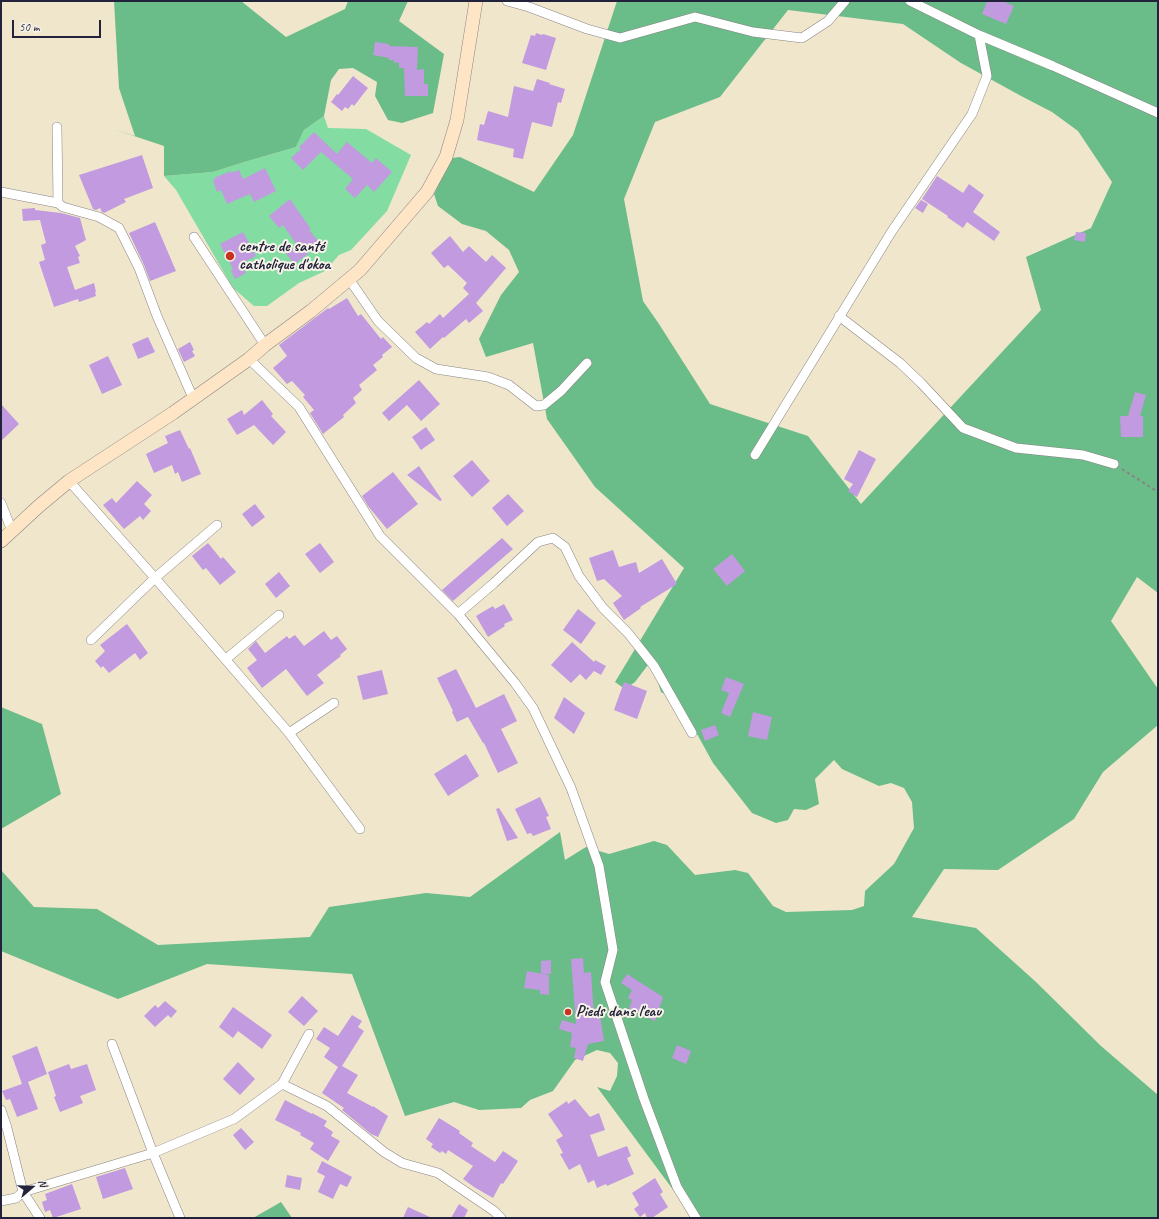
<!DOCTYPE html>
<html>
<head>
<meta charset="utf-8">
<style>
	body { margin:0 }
	#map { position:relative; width:1159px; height:1219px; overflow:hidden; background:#f0e6cc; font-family:Caveat,sans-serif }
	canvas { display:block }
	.frame { position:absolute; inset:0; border:2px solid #22223b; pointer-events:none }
	.north { position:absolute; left:12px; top:1167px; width:40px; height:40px; -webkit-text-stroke:3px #f7f3e8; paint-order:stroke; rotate:70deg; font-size:11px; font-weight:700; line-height:16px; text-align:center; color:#22223b }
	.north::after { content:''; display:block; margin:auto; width:14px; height:18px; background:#22223b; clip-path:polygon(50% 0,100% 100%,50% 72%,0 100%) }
	.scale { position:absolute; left:12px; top:20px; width:89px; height:18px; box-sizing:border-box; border:2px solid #22223b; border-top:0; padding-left:5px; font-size:12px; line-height:14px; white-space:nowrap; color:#22223b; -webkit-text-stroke:3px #f7f3e8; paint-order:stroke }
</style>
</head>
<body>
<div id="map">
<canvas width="1159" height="1219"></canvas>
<div class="frame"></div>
<div class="north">N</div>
<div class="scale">50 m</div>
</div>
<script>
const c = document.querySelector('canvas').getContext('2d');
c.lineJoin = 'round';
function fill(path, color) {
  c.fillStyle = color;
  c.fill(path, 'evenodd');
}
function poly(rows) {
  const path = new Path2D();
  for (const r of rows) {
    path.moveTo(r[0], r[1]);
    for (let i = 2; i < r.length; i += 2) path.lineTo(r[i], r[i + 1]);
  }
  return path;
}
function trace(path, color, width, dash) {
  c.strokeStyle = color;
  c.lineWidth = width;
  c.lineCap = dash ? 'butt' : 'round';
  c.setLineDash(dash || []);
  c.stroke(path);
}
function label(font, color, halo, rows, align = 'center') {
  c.font = font + ' Caveat,sans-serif';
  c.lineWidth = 4;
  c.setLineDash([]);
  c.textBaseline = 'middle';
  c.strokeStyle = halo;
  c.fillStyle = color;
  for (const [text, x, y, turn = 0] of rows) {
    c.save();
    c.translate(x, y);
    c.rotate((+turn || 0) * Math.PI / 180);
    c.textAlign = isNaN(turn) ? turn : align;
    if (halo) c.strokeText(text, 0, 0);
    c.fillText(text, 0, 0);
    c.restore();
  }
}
fill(poly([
	[324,116,328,128,366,129,411,155,387,211,351,250,339,255,325,271,299,283,267,306,254,306,233,288,176,190,164,176,213,172,241,163,296,147,304,130]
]), '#83dca2');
fill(poly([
	[114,1,241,1,286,37,345,9,348,1,408,1,399,21,444,54,433,113,402,123,388,120,375,96,377,82,353,68,339,69,331,80,324,116,304,130,296,147,241,163,213,172,164,176,164,146,113,129,135,136,119,88],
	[617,1,1158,1,1158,593,1137,577,1111,621,1158,689,1158,725,1103,772,1074,819,998,870,944,869,912,917,976,928,1036,982,1101,1046,1158,1095,1158,1218,694,1218,597,1087,610,1091,617,1076,618,1063,610,1053,597,1050,575,1060,553,1091,530,1100,521,1108,479,1110,454,1102,405,1116,352,974,207,964,118,999,1,951,1,870,34,907,97,909,158,945,310,937,329,907,426,893,470,897,560,832,565,860,586,847,609,854,654,841,667,845,695,875,735,870,748,873,773,906,786,912,852,910,864,906,865,891,894,864,914,828,912,802,904,788,891,783,879,786,842,769,834,760,815,779,819,804,806,810,794,809,788,820,776,823,752,813,713,763,680,703,661,692,651,661,635,682,625,689,615,682,684,568,595,487,547,419,533,343,486,357,479,339,501,295,519,272,509,250,486,231,462,224,438,206,434,194,444,170,452,158,460,157,534,192,573,135],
	[788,10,903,24,961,63,1023,97,1052,112,1078,131,1112,182,1091,228,1026,257,1041,310,861,504,808,436,710,404,659,324,643,301,624,199,655,122,720,97],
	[1,707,42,724,61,794,1,829],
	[281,1202,292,1218,253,1218]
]), '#6abc88');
fill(poly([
	[987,1,1002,1,1014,6,1006,24,982,14],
	[536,33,542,35,543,34,556,38,546,70,522,63,531,35,535,36],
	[375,42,389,44,389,46,418,47,417,70,424,69,424,84,428,84,428,96,405,96,404,68,399,68,399,63,393,62,394,60,389,60,389,58,373,55],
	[353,76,368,88,354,106,352,104,348,109,345,107,342,111,331,102,337,94,338,95],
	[537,79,550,83,549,84,565,89,561,103,558,102,552,127,532,122,523,159,513,157,514,149,477,140,480,124,484,125,488,111,508,117,514,86,533,91],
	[314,132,337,154,347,142,372,163,376,158,392,172,374,192,367,185,355,198,345,189,353,179,321,152,303,170,291,158,301,149,299,147],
	[142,155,153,188,124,199,126,202,104,213,102,212,100,208,96,210,93,209,79,175],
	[265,168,276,191,254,202,250,194,227,204,221,190,217,192,213,181,215,180,214,178,231,171,231,173,239,170,243,179],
	[937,176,963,193,969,184,984,195,973,212,1000,232,994,241,967,222,963,228,947,217,948,216,922,199],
	[290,199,299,212,311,229,309,230,319,242,307,252,308,254,294,264,286,253,297,245,283,225,279,228,269,216],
	[921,200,928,204,923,213,915,208],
	[35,208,35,210,61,213,80,218,86,240,75,246,80,256,78,257,80,263,67,267,75,290,94,283,96,292,95,292,96,296,79,302,78,299,54,307,39,262,45,260,41,245,46,243,40,220,23,221,22,209],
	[155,222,176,271,150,281,144,265,129,233],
	[243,232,256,256,241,264,246,273,235,279,231,270,233,269,220,244],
	[1076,232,1086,233,1085,242,1074,240],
	[450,236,463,252,469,246,486,262,492,255,506,268,476,303,483,311,469,323,466,319,444,338,443,337,430,349,415,332,427,322,429,324,440,314,443,318,469,294,463,288,467,283,448,265,444,268,431,253],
	[347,298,358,316,361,314,381,339,383,337,392,347,382,355,383,357,373,365,377,370,359,385,362,390,353,398,356,403,343,415,344,417,323,434,310,413,314,410,303,397,305,395,292,381,287,384,273,368,287,356,279,345,328,308,329,309],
	[148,337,155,352,138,359,132,344],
	[190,342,194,350,192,351,195,356,184,362,178,349],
	[108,356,122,385,102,394,89,365],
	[419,380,440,404,421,421,407,405,389,421,382,413],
	[1135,392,1146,395,1140,416,1143,416,1143,437,1121,437,1120,416,1128,416],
	[262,400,273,414,271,416,286,432,273,445,254,425,237,435,227,419,242,410,244,415],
	[1,404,19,424,1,441],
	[426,427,435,440,421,450,412,437],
	[180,430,189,449,190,448,201,474,182,482,178,472,175,474,172,465,154,473,146,454,168,443,165,436],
	[859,450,876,459,857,497,848,491,853,484,844,479],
	[472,460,490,481,472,497,453,476],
	[419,466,442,500,440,501,407,475],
	[393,472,418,504,387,529,368,506,362,496],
	[137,481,152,495,144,504,151,511,143,520,140,516,124,529,103,505,112,498,116,503],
	[508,494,524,511,507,526,492,508],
	[255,504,265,517,252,527,242,514],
	[502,538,513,549,453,601,442,590],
	[208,543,221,559,223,557,236,572,220,585,206,568,203,570,192,556],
	[320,543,334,562,320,573,305,554],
	[613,550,619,567,636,562,639,573,662,559,677,584,640,607,641,608,624,620,613,603,622,596,604,579,597,581,589,558],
	[732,554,745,571,727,586,713,569],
	[279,572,290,586,276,598,265,584],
	[504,604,513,620,504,624,505,626,488,637,476,616,493,606,495,609],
	[578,609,596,623,581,644,563,630],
	[127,624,148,653,140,660,135,653,109,673,103,666,101,668,95,661,105,651,100,645],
	[324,631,331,640,337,636,347,649,340,655,341,656,317,675,324,683,307,696,286,669,262,688,247,668,257,660,248,649,256,641,265,653,287,636,289,639,295,635,304,646],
	[572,642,594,662,595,660,606,666,601,675,594,671,586,680,580,674,571,683,551,665],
	[456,669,476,708,504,694,517,721,501,729,518,763,498,773,484,743,483,743,468,717,457,722,452,712,453,711,437,678],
	[382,670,388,694,363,700,357,676],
	[726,677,744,684,730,717,721,713,729,693,721,690],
	[624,682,647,691,637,719,614,710],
	[564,697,585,713,574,734,554,718],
	[753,712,772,717,767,740,748,736],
	[715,725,719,735,705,741,701,730],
	[466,754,479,776,448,796,434,774],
	[540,797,549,816,546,817,551,829,533,836,531,833,527,834,515,809],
	[499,808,518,838,507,841,496,809],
	[583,958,584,973,591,972,594,1016,600,1015,604,1041,588,1044,583,1061,574,1058,576,1048,570,1047,572,1033,559,1029,562,1020,576,1024,571,959],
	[551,960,551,974,541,974,541,961],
	[527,971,549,975,549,995,540,994,540,990,524,988],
	[627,974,663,997,655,1021,629,1009,632,1000,628,998,632,990,621,983],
	[302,996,318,1011,304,1026,288,1012],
	[165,1001,177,1011,171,1018,168,1015,155,1027,144,1016,155,1005,158,1008],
	[233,1007,272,1035,262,1049,238,1031,233,1038,219,1027],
	[352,1015,362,1021,358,1027,364,1031,342,1066,358,1075,347,1093,373,1107,373,1106,388,1116,378,1137,371,1134,342,1110,344,1108,322,1093,338,1067,324,1057,330,1048,316,1039,324,1027,338,1036],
	[677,1045,691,1051,686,1064,672,1058],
	[37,1046,47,1074,28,1082,38,1109,17,1117,10,1099,6,1100,2,1091,22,1084,12,1056],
	[238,1062,255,1079,240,1095,223,1079],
	[69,1064,71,1069,87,1064,96,1090,80,1096,83,1103,60,1112,54,1097,56,1096,48,1072],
	[575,1099,590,1117,599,1113,605,1130,590,1135,598,1157,627,1146,631,1156,627,1158,634,1174,607,1186,606,1184,597,1188,594,1180,588,1183,580,1164,569,1170,560,1154,563,1153,556,1140,563,1136,548,1114,567,1101,568,1104],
	[285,1100,312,1114,312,1113,327,1121,324,1126,333,1132,331,1136,340,1141,328,1161,310,1149,314,1143,300,1135,301,1133,275,1120],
	[439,1118,460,1131,459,1133,473,1143,471,1146,495,1162,503,1151,518,1161,503,1184,501,1183,493,1198,474,1187,463,1179,473,1166,448,1150,446,1154,442,1151,440,1153,431,1147,433,1144,426,1139],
	[241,1128,254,1142,245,1150,233,1135],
	[322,1161,352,1177,347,1187,340,1184,333,1199,318,1192,325,1176,317,1172],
	[125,1168,133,1189,103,1199,96,1177],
	[287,1175,302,1178,300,1190,285,1187],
	[655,1178,663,1192,660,1194,668,1207,652,1218,647,1218,645,1213,640,1217,634,1209,639,1205,632,1193],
	[72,1184,81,1209,53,1218,50,1210,45,1212,42,1202,47,1200,45,1194],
	[459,1204,468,1210,464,1218,451,1218],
	[408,1207,432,1218,403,1218]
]), '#c19ae0');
const minor = poly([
	[507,1,529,7,587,29,620,38,695,17,753,32,802,38,828,21,845,1],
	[910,1,979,35,1053,66,1158,113],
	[57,127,58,203,63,207,99,217,119,228,139,268,157,316,193,398],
	[1,192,58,203],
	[194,237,265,345],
	[349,279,378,321,416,358,436,369,488,377,509,385,536,406,544,405,561,391,587,363],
	[839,316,900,363,921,383,963,428,1016,448,1083,455,1114,464],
	[249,359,299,407,380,536,458,614,515,683,533,708,571,788,599,866,613,950,605,982,644,1099,677,1187,696,1218],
	[755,455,892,231,972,114,987,76,979,35],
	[69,481,155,578,289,733,360,829],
	[1,503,12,531],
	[458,614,494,583,538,542,553,538,565,547,579,576,603,608,628,633,654,666,692,733],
	[91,640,155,578,217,525],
	[226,659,279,615],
	[289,733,334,703],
	[112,1044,153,1153,180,1218],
	[282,1084,327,1106,384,1152,402,1163,438,1173,494,1211,501,1218],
	[1,1110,7,1128,23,1192,16,1198,1,1201],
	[40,1218,23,1192,153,1153,234,1119,282,1084,309,1034]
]);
const secondary = poly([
	[1,541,39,506,69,481,173,413,249,359,265,345,311,311,360,270,427,192,446,157,457,120,476,1]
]);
trace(minor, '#898484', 10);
trace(secondary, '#898484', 14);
trace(poly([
	[1122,469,1158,492]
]), '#898484', 2, [3, 3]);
trace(minor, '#fff', 9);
trace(secondary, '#fde5c5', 13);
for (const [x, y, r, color] of [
	[230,256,5,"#c8321e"],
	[568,1012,4,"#c8321e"]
]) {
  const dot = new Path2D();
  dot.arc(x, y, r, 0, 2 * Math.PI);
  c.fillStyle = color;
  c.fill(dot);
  trace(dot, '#f7f3e8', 1.5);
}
label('bold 16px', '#22223b', '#f7f3e8', [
	["centre de santé",239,247],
	["catholique d'okoa",239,265],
	["Pieds dans l'eau",576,1012]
], 'left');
</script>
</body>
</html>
